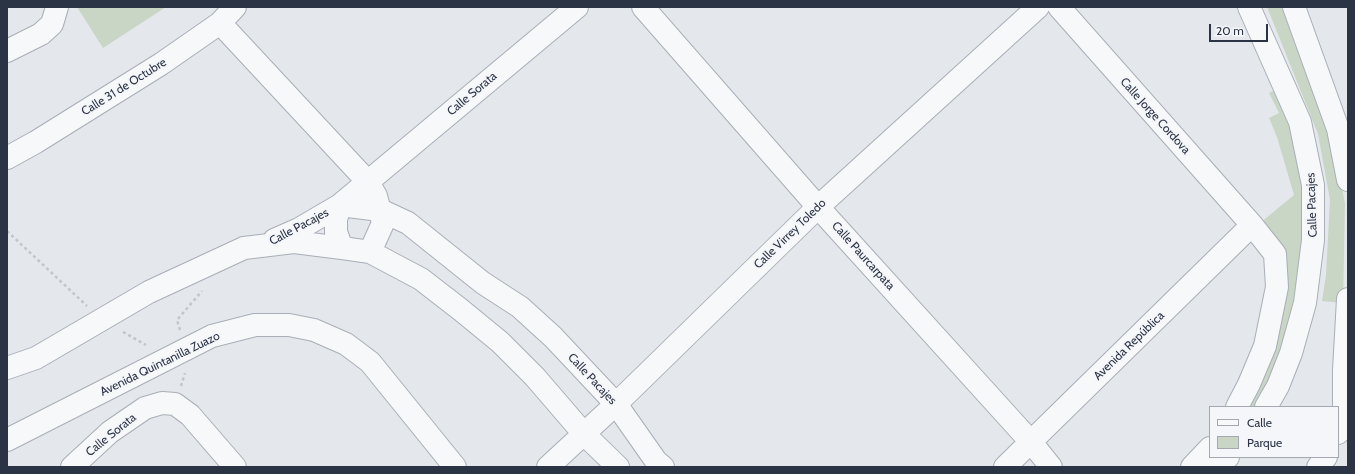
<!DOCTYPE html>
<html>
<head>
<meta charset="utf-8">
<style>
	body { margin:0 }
	#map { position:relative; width:1355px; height:474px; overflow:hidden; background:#e4e7ec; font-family:Cabin,sans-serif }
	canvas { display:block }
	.frame { position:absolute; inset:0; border:8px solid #2b3445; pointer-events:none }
	.legend { position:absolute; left:1209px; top:406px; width:130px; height:52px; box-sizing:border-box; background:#f4f6f9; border:1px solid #a4a8b1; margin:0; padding:5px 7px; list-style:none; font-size:12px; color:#2b3445 }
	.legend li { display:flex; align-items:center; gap:8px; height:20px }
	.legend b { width:20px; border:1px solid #a4a8b1 }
	.scale { position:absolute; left:1209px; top:24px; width:59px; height:18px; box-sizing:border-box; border:2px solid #2b3445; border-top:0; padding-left:5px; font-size:12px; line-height:14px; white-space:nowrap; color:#2b3445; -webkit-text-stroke:3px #f4f6f9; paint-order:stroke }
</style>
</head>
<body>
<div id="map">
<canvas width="1355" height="474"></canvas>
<div class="frame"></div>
<ul class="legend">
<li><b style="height:5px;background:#f7f8fa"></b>Calle</li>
<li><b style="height:11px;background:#c9d6c5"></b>Parque</li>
</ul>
<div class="scale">20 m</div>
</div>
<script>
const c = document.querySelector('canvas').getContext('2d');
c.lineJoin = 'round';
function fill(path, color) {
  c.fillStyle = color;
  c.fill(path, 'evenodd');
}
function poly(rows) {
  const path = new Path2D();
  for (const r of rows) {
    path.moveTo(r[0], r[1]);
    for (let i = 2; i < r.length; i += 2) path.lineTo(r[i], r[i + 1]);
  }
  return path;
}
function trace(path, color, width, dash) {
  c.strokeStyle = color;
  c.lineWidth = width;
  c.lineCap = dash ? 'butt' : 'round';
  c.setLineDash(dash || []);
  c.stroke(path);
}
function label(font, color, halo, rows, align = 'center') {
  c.font = font + ' Cabin,sans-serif';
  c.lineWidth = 4;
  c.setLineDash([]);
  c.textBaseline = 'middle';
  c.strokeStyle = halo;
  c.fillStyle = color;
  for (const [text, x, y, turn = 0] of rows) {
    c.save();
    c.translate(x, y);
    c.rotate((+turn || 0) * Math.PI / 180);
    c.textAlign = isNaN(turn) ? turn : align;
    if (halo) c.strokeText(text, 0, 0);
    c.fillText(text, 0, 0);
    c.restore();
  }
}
fill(poly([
	[77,7,166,7,103,48],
	[1267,7,1286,7,1335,148,1345,204,1343,303,1322,301,1326,275,1330,200,1318,134],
	[1275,90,1289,127,1306,195,1304,293,1261,407,1242,407,1285,291,1260,223,1294,195,1277,137,1269,118,1279,113,1269,93]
]), '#c9d6c5');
const minor = poly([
	[643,7,818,207,1031,442,1051,467],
	[1059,7,1252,225,1275,254,1277,287,1265,346,1249,384,1237,407],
	[1249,7,1300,122,1313,185,1313,240,1305,303,1291,353,1278,386,1266,407],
	[1294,7,1338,129,1348,180],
	[220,23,368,182,376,196,383,223,370,252],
	[7,51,41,34,52,24,57,7],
	[7,158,36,142,161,64,220,23,235,7],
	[340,205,380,210,408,223,483,283,520,307,553,337,616,404,656,461,663,467],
	[340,205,336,220,336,232,342,248],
	[274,240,299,229,340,205,577,7],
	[7,368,36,358,149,292,244,248,294,242,342,248,370,252,421,279,461,310,500,342,535,377,584,434,618,467],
	[1338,433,1344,410,1344,370,1348,299],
	[7,440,212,336,255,325,289,325,314,330,346,344,370,362,455,467],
	[72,467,110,432,145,408,162,403,175,404,190,415,235,467],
	[548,467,616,404,818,207,1038,7],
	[1005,467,1252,225],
	[1192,467,1210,448],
	[1217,467,1228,457],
	[1318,467,1326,457]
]);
trace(minor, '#a9aeb7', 24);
trace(poly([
	[7,231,87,306],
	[180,330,177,320,202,291],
	[123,332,146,345],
	[181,386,185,373]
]), '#c2c5cb', 2.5, [3, 3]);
trace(minor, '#f7f8fa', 22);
label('12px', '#2b3445', '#f4f6f9', [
	["Calle 31 de Octubre",124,87,-32],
	["Calle Sorata",472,94,-40],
	["Calle Jorge Cordova",1155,116,48],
	["Calle Pacajes",1312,205,-92],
	["Calle Pacajes",299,227,-28],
	["Calle Virrey Toledo",790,234,-44],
	["Calle Paurcarpata",863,256,48],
	["Avenida República",1129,346,-44],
	["Avenida Quintanilla Zuazo",160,364,-26],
	["Calle Pacajes",592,379,47],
	["Calle Sorata",111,435,-39]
]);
</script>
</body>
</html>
